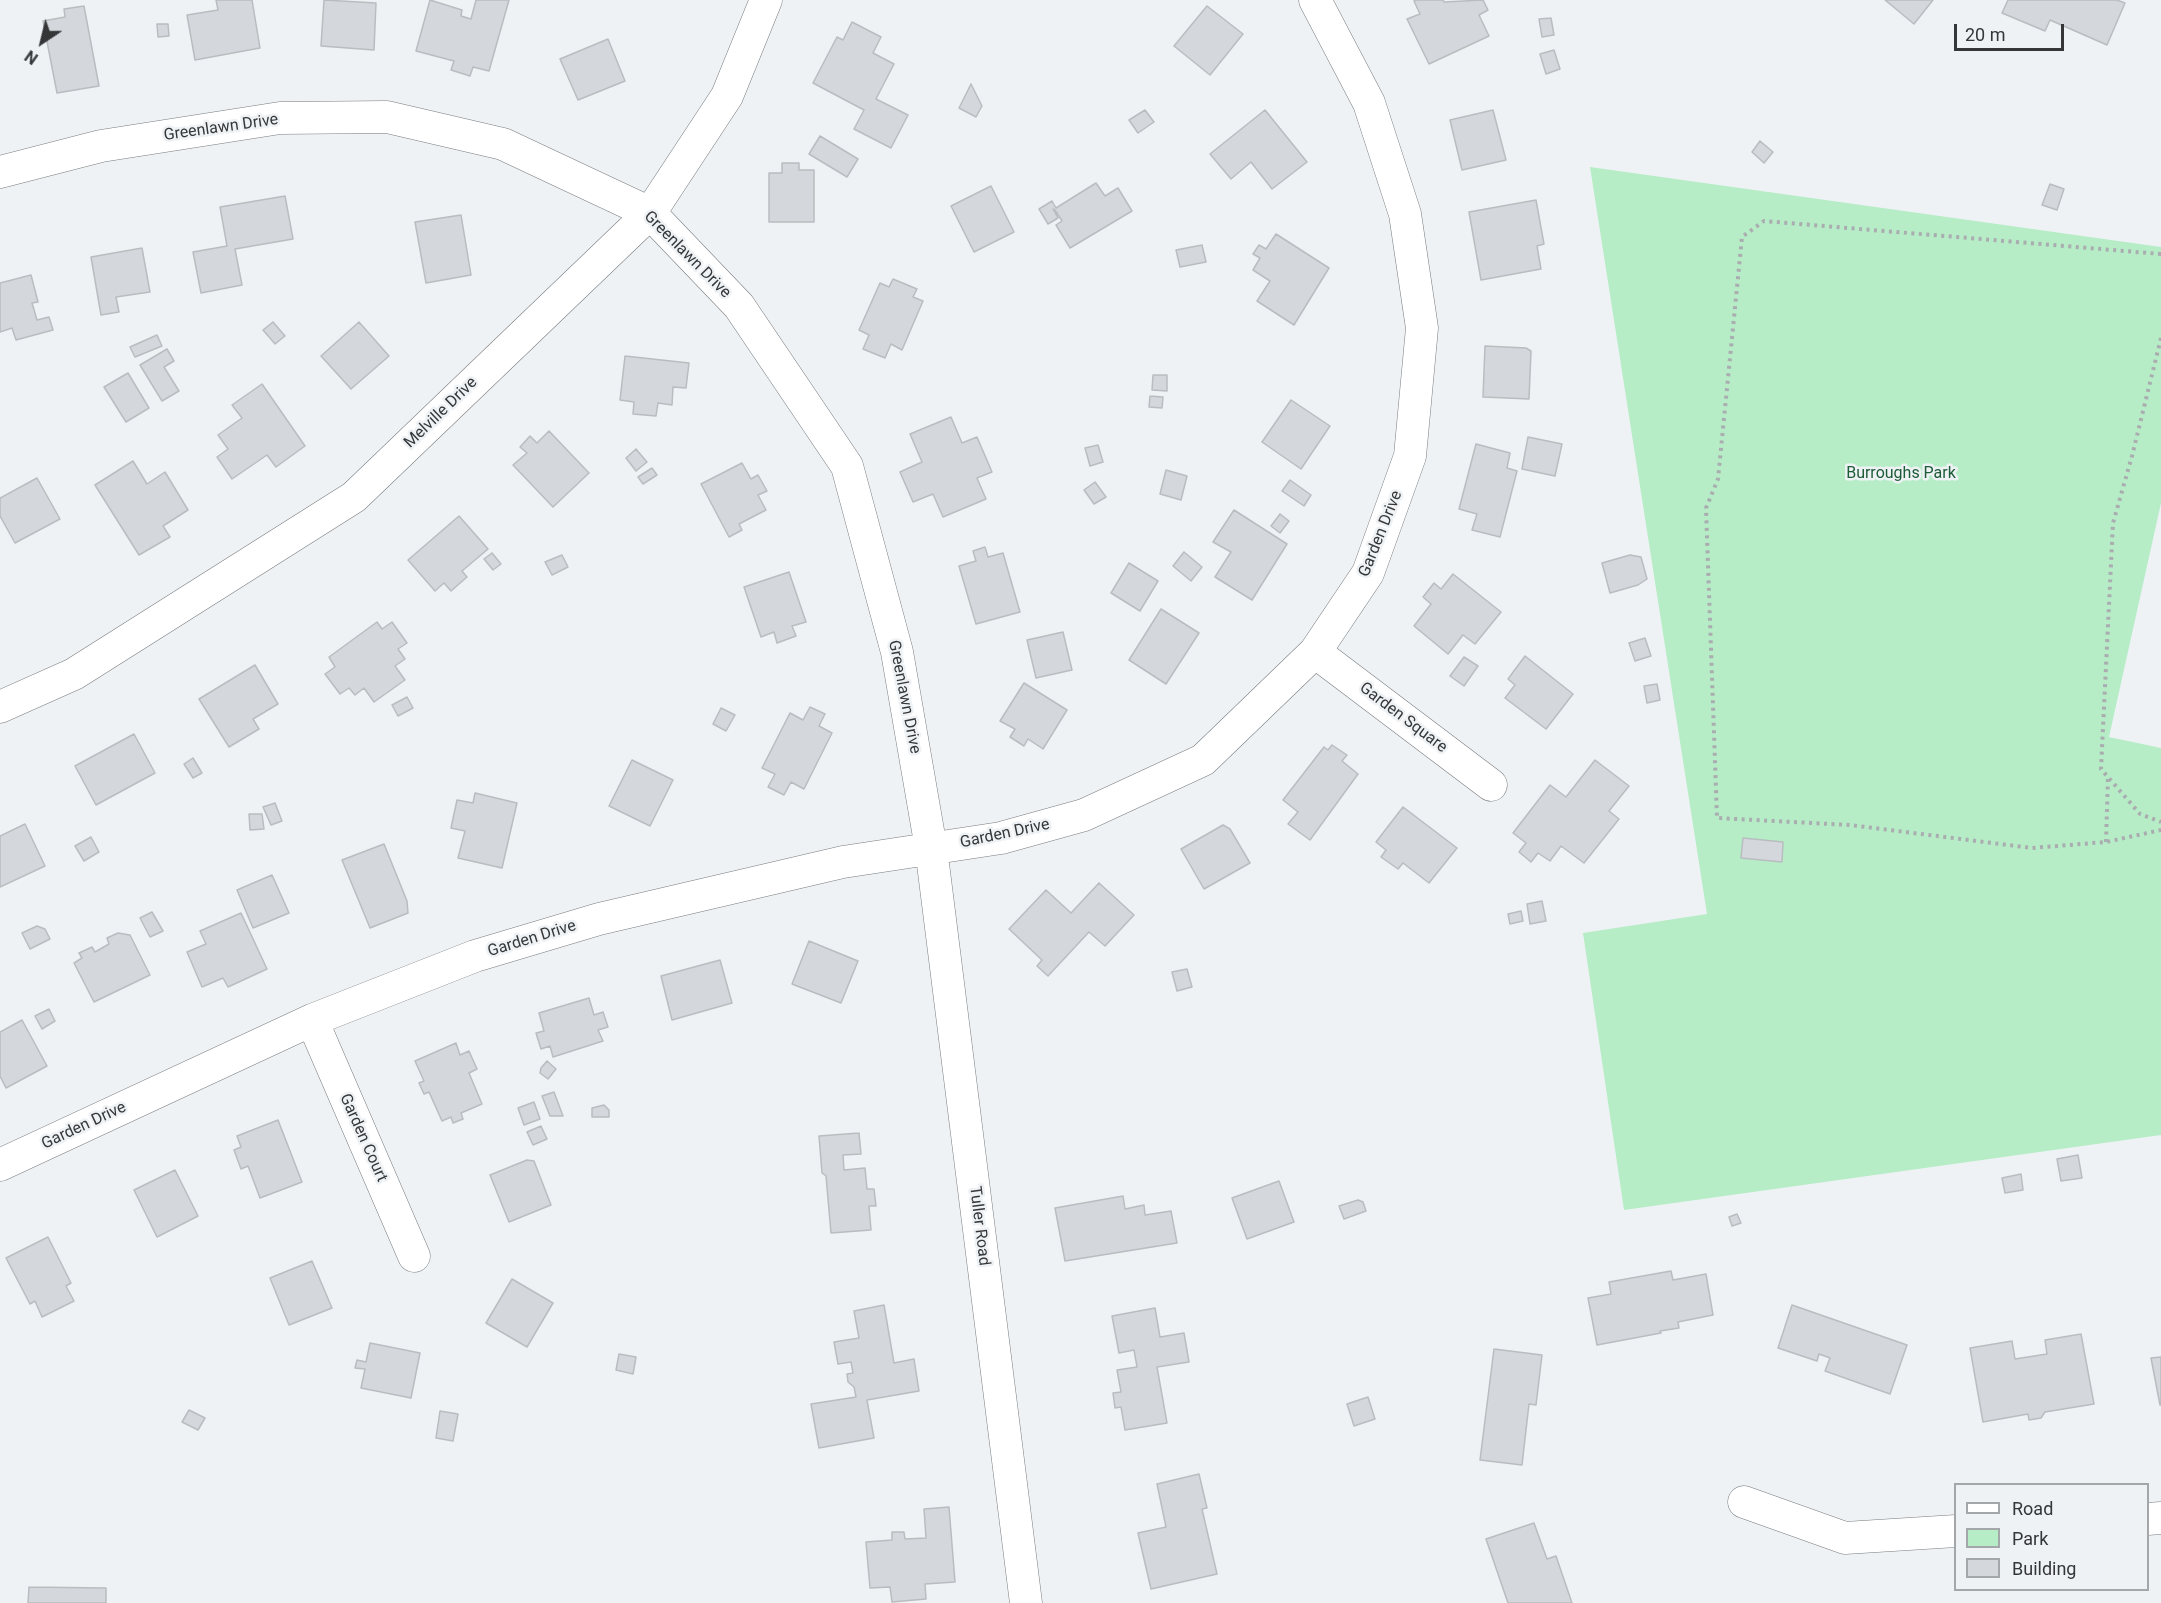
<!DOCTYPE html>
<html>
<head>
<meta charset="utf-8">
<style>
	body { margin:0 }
	#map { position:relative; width:2161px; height:1603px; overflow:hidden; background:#eef2f5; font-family:Roboto,sans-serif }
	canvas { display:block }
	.legend { position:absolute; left:1954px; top:1483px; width:195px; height:108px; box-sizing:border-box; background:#eef2f5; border:2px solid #a4a7a9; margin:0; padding:8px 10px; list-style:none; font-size:18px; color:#353638 }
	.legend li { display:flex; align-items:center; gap:12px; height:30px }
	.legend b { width:30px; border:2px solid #a4a7a9 }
	.north { position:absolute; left:12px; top:12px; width:60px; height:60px; -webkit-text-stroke:4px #eef2f5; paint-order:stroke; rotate:215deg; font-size:16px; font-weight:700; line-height:24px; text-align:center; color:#353638 }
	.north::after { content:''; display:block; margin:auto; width:21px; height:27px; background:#353638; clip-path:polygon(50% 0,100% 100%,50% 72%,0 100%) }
	.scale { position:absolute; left:1954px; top:24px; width:110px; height:27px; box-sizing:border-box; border:3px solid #353638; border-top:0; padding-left:8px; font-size:18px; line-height:21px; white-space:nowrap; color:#353638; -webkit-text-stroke:4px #eef2f5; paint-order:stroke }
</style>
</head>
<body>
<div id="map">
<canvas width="2161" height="1603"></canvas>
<ul class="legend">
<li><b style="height:8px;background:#fff"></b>Road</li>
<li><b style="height:16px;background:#b6edc6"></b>Park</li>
<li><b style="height:16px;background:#d4d7db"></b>Building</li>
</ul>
<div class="north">N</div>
<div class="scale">20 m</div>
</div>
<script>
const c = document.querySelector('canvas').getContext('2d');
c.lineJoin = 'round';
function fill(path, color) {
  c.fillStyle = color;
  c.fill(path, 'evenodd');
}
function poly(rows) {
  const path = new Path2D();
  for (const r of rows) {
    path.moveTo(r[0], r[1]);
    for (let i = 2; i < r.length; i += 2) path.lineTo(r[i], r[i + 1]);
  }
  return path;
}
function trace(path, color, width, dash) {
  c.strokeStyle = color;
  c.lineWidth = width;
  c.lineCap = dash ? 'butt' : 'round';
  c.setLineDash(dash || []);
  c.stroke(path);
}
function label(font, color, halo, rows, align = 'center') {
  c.font = font + ' Roboto,sans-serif';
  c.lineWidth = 5;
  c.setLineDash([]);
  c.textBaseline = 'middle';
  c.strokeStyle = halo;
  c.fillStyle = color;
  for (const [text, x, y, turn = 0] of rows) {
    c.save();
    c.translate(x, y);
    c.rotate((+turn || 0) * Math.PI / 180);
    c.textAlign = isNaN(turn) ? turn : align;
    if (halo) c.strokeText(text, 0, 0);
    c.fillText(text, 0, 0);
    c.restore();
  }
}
fill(poly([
	[1590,167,2161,247,2161,503,2109,737,2161,748,2161,1135,1624,1210,1583,933,1707,914]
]), '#b6edc6');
const building = poly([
	[216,0,252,0,260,48,195,60,187,15,218,10,216,0],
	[324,0,376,3,374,50,321,46,324,0],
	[430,0,462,10,461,16,471,19,476,0,509,0,489,71,473,67,470,76,451,70,454,61,416,51,430,0],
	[1416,0,1443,0,1444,2,1483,0,1488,10,1479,15,1489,36,1429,64,1407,19,1420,14,1414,1,1416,0],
	[1885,0,1933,0,1914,24,1885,0],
	[2008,0,2117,0,2125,3,2107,45,2050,20,2045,31,2002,13,2008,0],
	[84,6,99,86,57,93,43,21,65,17,64,9,84,6],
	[1207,6,1243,34,1210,75,1174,46,1207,6],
	[1551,18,1554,35,1542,37,1539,19,1551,18],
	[852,22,881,37,873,53,894,64,876,99,908,115,891,148,854,129,864,110,813,83,837,37,843,40,852,22],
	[157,24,168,24,169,36,158,37,157,24],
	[608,39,625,81,578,100,560,59,608,39],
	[1554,50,1560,69,1546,74,1540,54,1554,50],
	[971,84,982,106,976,117,959,108,971,84],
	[1145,110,1154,122,1138,133,1129,120,1145,110],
	[1265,110,1307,162,1272,189,1251,162,1231,179,1210,154,1265,110],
	[1493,110,1506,160,1462,170,1450,120,1493,110],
	[820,136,858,159,847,177,809,154,820,136],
	[1760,141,1773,152,1764,163,1752,152,1760,141],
	[782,163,799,163,799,170,814,170,814,222,769,222,769,173,782,173,782,163],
	[1096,183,1105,196,1118,188,1132,211,1070,248,1056,225,1062,221,1055,210,1053,209,1058,218,1048,224,1039,209,1052,201,1056,208,1096,183],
	[2050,184,2064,189,2057,210,2042,205,2050,184],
	[991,186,1014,232,974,252,951,206,991,186],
	[285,196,293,239,235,249,242,285,201,293,193,252,227,246,220,207,285,196],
	[1536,200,1544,244,1537,246,1541,269,1481,280,1469,212,1536,200],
	[461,215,471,275,426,283,415,222,461,215],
	[1276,234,1329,268,1294,325,1257,301,1270,281,1253,270,1260,258,1253,254,1259,245,1266,249,1276,234],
	[1202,245,1206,262,1180,267,1176,250,1202,245],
	[142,248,150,292,116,297,119,312,101,315,91,257,142,248],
	[31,275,38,302,32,303,37,320,49,317,53,330,16,340,12,328,0,332,0,283,31,275],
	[893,279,917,289,913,297,923,301,902,350,891,344,885,358,863,349,869,335,859,330,880,283,889,287,893,279],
	[273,322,285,336,275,344,263,330,273,322],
	[359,322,389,356,351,389,321,356,359,322],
	[157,335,162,346,135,357,130,347,157,335],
	[1485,346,1526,348,1531,351,1529,399,1483,397,1485,346],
	[167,349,174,361,164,367,179,391,162,401,140,365,167,349],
	[625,356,689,363,686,388,673,387,672,405,658,403,656,416,633,414,634,402,620,400,625,356],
	[128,373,149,408,126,422,104,387,128,373],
	[1153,375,1167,375,1167,391,1152,390,1153,375],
	[262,384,305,446,276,467,267,455,232,479,217,457,228,449,218,435,242,418,232,405,262,384],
	[1150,396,1163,397,1162,408,1149,407,1150,396],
	[1291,400,1330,426,1301,469,1262,442,1291,400],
	[951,417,962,443,977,437,992,472,977,478,986,499,943,517,933,494,913,502,900,472,922,462,910,434,951,417],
	[549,431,589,473,553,507,513,465,527,453,520,447,530,436,537,443,549,431],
	[1528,437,1562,444,1555,476,1522,469,1528,437],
	[1476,444,1510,453,1507,468,1517,471,1500,537,1472,530,1477,514,1459,509,1476,444],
	[1098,445,1103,462,1090,466,1085,448,1098,445],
	[636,449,647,462,636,471,626,458,636,449],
	[133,461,147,484,165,472,188,510,163,526,170,537,139,555,95,485,133,461],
	[742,463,751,479,758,475,767,491,758,495,766,510,739,524,742,530,729,537,701,484,742,463],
	[652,468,657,475,643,484,638,477,652,468],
	[1166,470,1187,476,1181,500,1160,494,1166,470],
	[37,478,60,519,15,543,0,516,0,498,37,478],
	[1290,480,1311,495,1304,506,1282,491,1290,480],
	[1095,482,1106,497,1094,504,1084,490,1095,482],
	[1234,510,1287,544,1252,600,1215,577,1231,552,1213,542,1234,510],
	[1280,514,1289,521,1280,533,1271,526,1280,514],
	[459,516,488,549,462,571,467,577,451,591,444,583,435,591,408,560,459,516],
	[985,547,988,557,1003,553,1020,612,976,624,959,566,976,561,973,551,985,547],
	[1184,552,1202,567,1191,581,1173,566,1184,552],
	[492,553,501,564,493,570,484,559,492,553],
	[562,555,568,567,552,575,545,562,562,555],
	[1630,555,1641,557,1647,579,1638,585,1610,593,1602,563,1630,555],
	[1129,563,1158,581,1140,611,1111,593,1129,563],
	[789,572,806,622,792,626,796,636,777,643,774,632,761,637,744,587,789,572],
	[1453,574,1501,612,1475,644,1463,635,1448,654,1414,626,1431,604,1423,597,1434,583,1441,589,1453,574],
	[1161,609,1199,633,1166,684,1129,660,1161,609],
	[377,622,382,629,392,622,407,643,398,649,405,659,395,666,405,680,374,702,364,688,355,695,349,688,340,694,325,674,335,667,329,657,377,622],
	[1063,632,1072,670,1036,678,1027,640,1063,632],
	[1645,638,1651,656,1635,661,1629,643,1645,638],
	[1525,656,1573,694,1546,729,1505,698,1515,685,1508,679,1525,656],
	[1464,657,1478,666,1464,686,1450,676,1464,657],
	[255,665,278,704,253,719,259,729,229,747,199,699,255,665],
	[1024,683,1067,710,1043,749,1028,739,1024,746,1010,737,1015,729,1000,721,1024,683],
	[1657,684,1660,700,1647,703,1644,686,1657,684],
	[407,697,413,708,398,716,392,705,407,697],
	[810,707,825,714,819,726,832,733,804,789,791,782,784,795,768,787,775,774,762,768,790,713,803,720,810,707],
	[721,708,735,715,726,731,713,724,721,708],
	[134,734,155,773,96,805,75,766,134,734],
	[1332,745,1347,755,1342,761,1358,774,1310,840,1288,824,1298,812,1283,800,1324,747,1328,750,1332,745],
	[193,758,202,773,193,778,184,764,193,758],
	[632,760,673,780,650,826,609,806,632,760],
	[1595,760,1629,786,1609,811,1619,819,1584,863,1561,846,1550,861,1538,853,1531,862,1519,852,1526,843,1513,833,1550,785,1566,797,1595,760],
	[475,793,517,803,502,868,458,858,465,831,451,828,457,800,473,803,475,793],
	[275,803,282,821,271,825,263,807,275,803],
	[1403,807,1457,848,1429,883,1403,863,1398,869,1381,857,1386,850,1376,842,1403,807],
	[249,814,262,814,264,829,250,830,249,814],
	[25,824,45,866,0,887,0,836,25,824],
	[1223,825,1230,829,1250,863,1204,889,1181,849,1223,825],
	[91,837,99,852,84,861,75,846,91,837],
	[1743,838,1783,842,1782,862,1741,858,1743,838],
	[384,844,407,901,408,913,370,928,342,860,384,844],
	[272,875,289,913,253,928,237,890,272,875],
	[1099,883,1134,915,1105,946,1089,932,1048,976,1037,966,1042,960,1009,929,1046,890,1071,913,1099,883],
	[1542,901,1546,921,1530,924,1527,904,1542,901],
	[1521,911,1523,921,1510,924,1508,914,1521,911],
	[152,912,163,931,150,937,140,918,152,912],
	[241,913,267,969,228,987,223,978,202,987,187,952,206,944,200,931,241,913],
	[37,926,45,929,50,939,30,949,22,933,37,926],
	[118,933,130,935,150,975,94,1002,74,963,82,958,79,953,92,947,95,952,109,944,107,938,118,933],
	[809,941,858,961,841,1003,792,984,809,941],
	[720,960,732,1003,672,1020,661,976,720,960],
	[1187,969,1192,987,1177,991,1172,972,1187,969],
	[589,998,594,1015,603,1012,608,1027,598,1030,603,1041,553,1057,550,1046,541,1049,536,1033,544,1031,539,1013,589,998],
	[49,1009,55,1021,42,1029,35,1016,49,1009],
	[22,1020,47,1066,6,1088,0,1076,0,1032,22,1020],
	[456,1043,460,1055,469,1051,477,1069,469,1073,482,1104,461,1113,463,1119,453,1123,451,1117,442,1121,429,1092,424,1094,419,1083,424,1081,415,1061,456,1043],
	[547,1061,556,1069,548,1079,540,1073,541,1068,547,1061],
	[554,1092,563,1116,550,1116,542,1096,554,1092],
	[534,1102,540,1119,524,1125,518,1108,534,1102],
	[604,1105,609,1110,609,1117,592,1117,592,1108,604,1105],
	[278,1120,302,1182,260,1198,248,1166,241,1169,234,1150,241,1147,237,1136,278,1120],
	[541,1126,547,1139,533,1145,527,1132,541,1126],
	[859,1133,861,1154,843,1155,844,1170,865,1168,867,1189,874,1189,876,1206,869,1206,871,1230,831,1233,826,1176,822,1173,819,1136,859,1133],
	[2078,1155,2082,1178,2061,1181,2057,1159,2078,1155],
	[527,1160,534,1161,551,1205,509,1222,490,1175,527,1160],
	[175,1170,198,1216,157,1237,134,1190,175,1170],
	[2021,1174,2023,1190,2005,1193,2002,1178,2021,1174],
	[1279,1181,1294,1222,1247,1239,1232,1198,1279,1181],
	[1123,1196,1125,1209,1144,1205,1145,1215,1171,1211,1177,1243,1065,1261,1055,1208,1123,1196],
	[1358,1200,1363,1202,1366,1211,1344,1219,1339,1206,1358,1200],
	[1737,1214,1741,1223,1732,1226,1729,1217,1737,1214],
	[48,1237,71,1283,66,1286,74,1301,42,1317,35,1301,30,1304,6,1258,48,1237],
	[312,1261,332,1308,289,1325,270,1278,312,1261],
	[1671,1271,1673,1280,1706,1274,1713,1315,1678,1322,1679,1328,1660,1331,1661,1333,1597,1345,1588,1298,1611,1294,1609,1282,1671,1271],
	[512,1279,553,1303,527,1347,486,1323,512,1279],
	[884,1305,894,1363,914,1359,919,1391,867,1400,874,1438,819,1448,811,1404,856,1397,854,1387,848,1382,847,1374,853,1373,851,1362,838,1364,834,1342,859,1338,854,1311,884,1305],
	[1792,1305,1907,1345,1890,1394,1825,1371,1830,1358,1819,1354,1817,1361,1778,1348,1792,1305],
	[1155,1308,1160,1337,1184,1333,1189,1362,1157,1367,1167,1423,1125,1430,1121,1407,1115,1408,1113,1393,1121,1392,1117,1370,1137,1367,1134,1350,1119,1353,1112,1316,1155,1308],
	[2081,1334,2094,1404,2045,1412,2041,1418,2029,1420,2028,1414,1983,1422,1970,1348,2012,1341,2015,1359,2047,1354,2045,1340,2081,1334],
	[370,1343,420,1353,411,1398,361,1388,365,1369,355,1368,357,1360,366,1362,370,1343],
	[1494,1349,1542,1355,1536,1405,1529,1404,1522,1465,1480,1460,1494,1349],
	[619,1354,636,1357,633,1374,616,1370,619,1354],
	[2161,1357,2161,1405,2160,1405,2151,1358,2161,1357],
	[1368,1397,1375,1419,1354,1426,1347,1404,1368,1397],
	[189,1410,205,1418,198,1430,182,1422,189,1410],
	[440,1411,458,1414,453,1441,436,1438,440,1411],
	[1199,1474,1207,1508,1202,1509,1217,1574,1151,1589,1138,1533,1166,1527,1157,1484,1199,1474],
	[949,1507,955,1582,925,1584,926,1599,892,1602,890,1587,870,1588,866,1542,892,1540,892,1532,904,1532,905,1539,926,1538,924,1509,949,1507],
	[1534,1523,1547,1559,1556,1556,1572,1603,1508,1603,1486,1539,1534,1523],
	[29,1587,106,1588,106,1603,28,1603,29,1587]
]);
fill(building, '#d4d7db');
trace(building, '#b9bdc0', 1.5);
const street = poly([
	[0,172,101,146,280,118,387,117,503,144,650,213,739,306,847,466,897,652,931,848,1026,1603],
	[1315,652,1491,785],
	[0,707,74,674,354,497,650,213,727,96,766,0],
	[312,1020,414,1256],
	[0,1165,312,1020,475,956,599,919,843,862,1001,838,1084,815,1203,760,1315,652,1368,573,1410,456,1422,328,1405,214,1369,103,1315,0],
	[1744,1502,1845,1538,1956,1531],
	[2148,1519,2161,1518]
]);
trace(street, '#797c7f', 33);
trace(poly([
	[2161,254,1764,221,1742,237,1718,479,1706,508,1717,818,1850,825,2032,848,2106,842,2161,830],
	[2161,338,2132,456,2113,523,2101,769,2140,814,2161,822],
	[2106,842,2108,777]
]), '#aaadb0', 4, [3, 4.5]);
trace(street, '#fff', 32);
label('16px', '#353638', '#eef2f5', [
	["Greenlawn Drive",221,128,-8],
	["Greenlawn Drive",687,255,45],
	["Melville Drive",441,413,-44],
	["Garden Drive",1381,534,-68],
	["Greenlawn Drive",904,697,79],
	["Garden Square",1403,718,37],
	["Garden Drive",1005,834,-12],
	["Garden Drive",532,939,-17],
	["Garden Drive",84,1126,-25],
	["Garden Court",363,1138,66],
	["Tuller Road",979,1226,83]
]);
label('16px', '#1c5c36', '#eef2f5', [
	["Burroughs Park",1901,474]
]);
</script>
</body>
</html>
